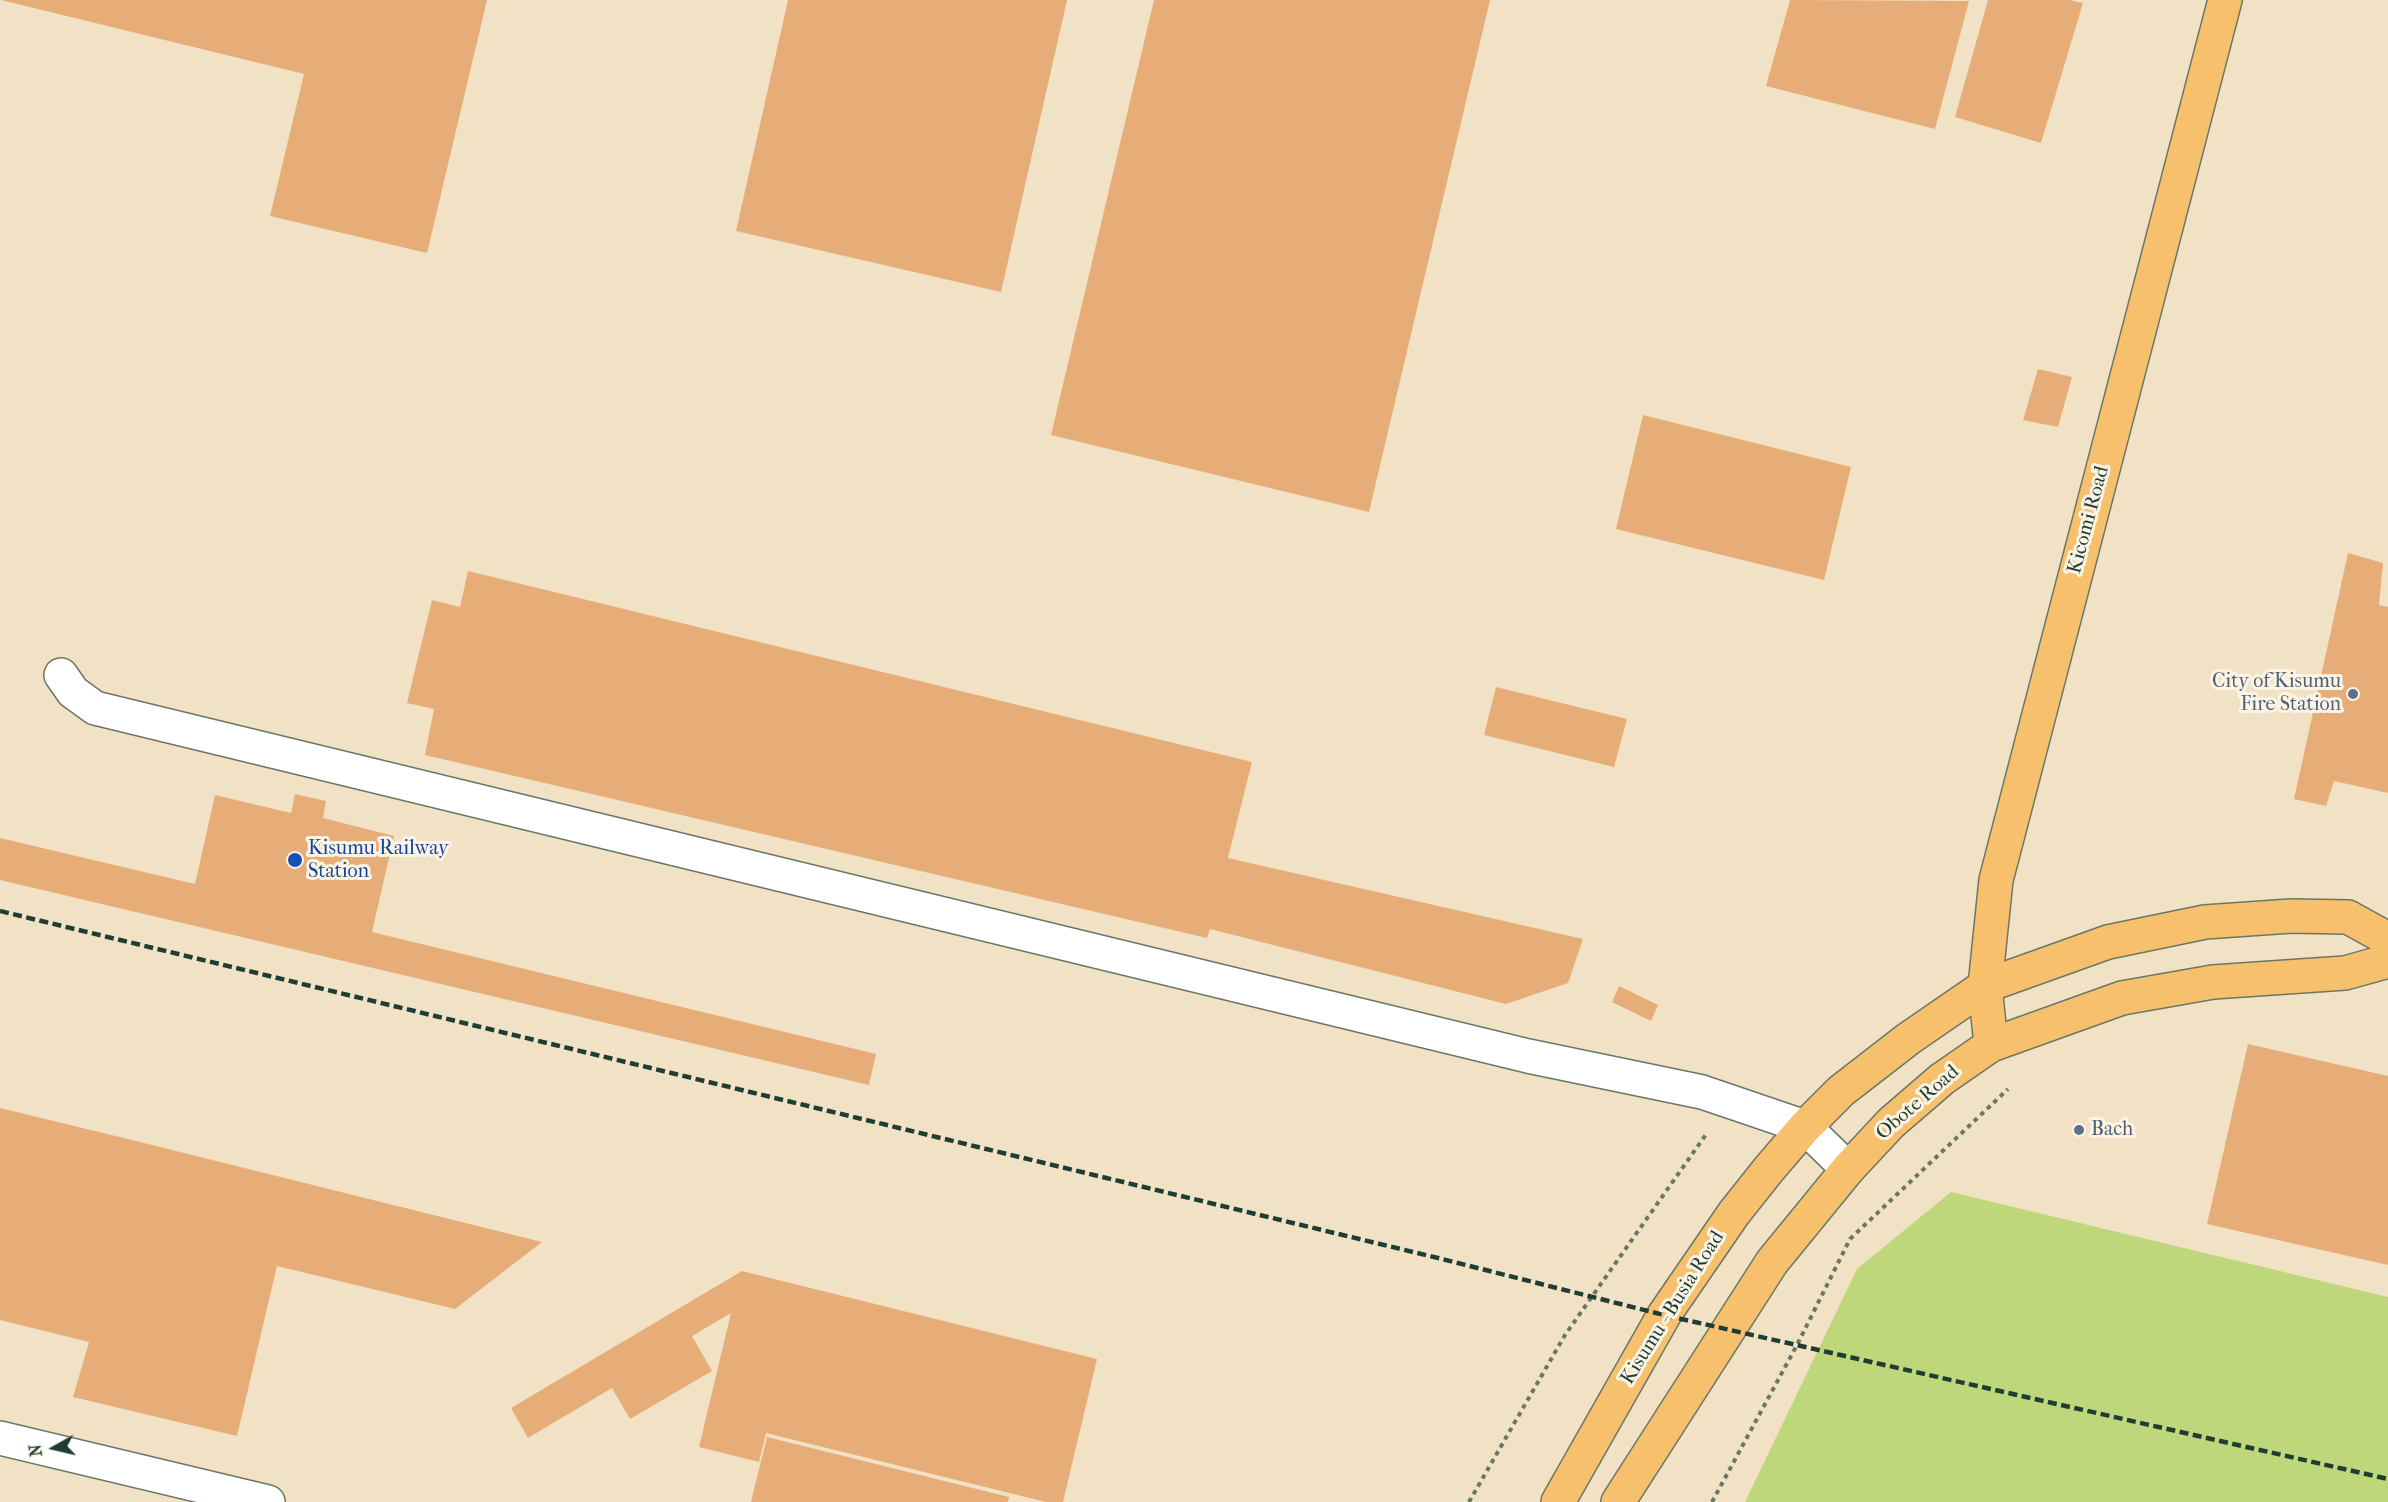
<!DOCTYPE html>
<html>
<head>
<meta charset="utf-8">
<style>
	body { margin:0 }
	#map { position:relative; width:2388px; height:1502px; overflow:hidden; background:#f2e2c5; font-family:"IM FELL French Canon",serif }
	canvas { display:block }
	.north { position:absolute; left:24px; top:1418px; width:60px; height:60px; -webkit-text-stroke:4px #fcf5e5; paint-order:stroke; rotate:262deg; font-size:16px; font-weight:700; line-height:24px; text-align:center; color:#1f3d34 }
	.north::after { content:''; display:block; margin:auto; width:21px; height:27px; background:#1f3d34; clip-path:polygon(50% 0,100% 100%,50% 72%,0 100%) }
</style>
</head>
<body>
<div id="map">
<canvas width="2388" height="1502"></canvas>
<div class="north">N</div>
</div>
<script>
const c = document.querySelector('canvas').getContext('2d');
c.lineJoin = 'round';
function fill(path, color) {
  c.fillStyle = color;
  c.fill(path, 'evenodd');
}
function poly(rows) {
  const path = new Path2D();
  for (const r of rows) {
    path.moveTo(r[0], r[1]);
    for (let i = 2; i < r.length; i += 2) path.lineTo(r[i], r[i + 1]);
  }
  return path;
}
function trace(path, color, width, dash) {
  c.strokeStyle = color;
  c.lineWidth = width;
  c.lineCap = dash ? 'butt' : 'round';
  c.setLineDash(dash || []);
  c.stroke(path);
}
function label(font, color, halo, rows, align = 'center') {
  c.font = font + ' "IM FELL French Canon",serif';
  c.lineWidth = 6;
  c.setLineDash([]);
  c.textBaseline = 'middle';
  c.strokeStyle = halo;
  c.fillStyle = color;
  for (const [text, x, y, turn = 0] of rows) {
    c.save();
    c.translate(x, y);
    c.rotate((+turn || 0) * Math.PI / 180);
    c.textAlign = isNaN(turn) ? turn : align;
    if (halo) c.strokeText(text, 0, 0);
    c.fillText(text, 0, 0);
    c.restore();
  }
}
fill(poly([
	[1951,1192,2388,1297,2388,1502,1745,1502,1857,1269]
]), '#bed77b');
fill(poly([
	[1,0,487,0,427,253,270,216,304,74],
	[788,0,1067,0,1001,292,736,231],
	[1154,0,1490,0,1369,512,1051,435],
	[1790,0,1969,1,1935,129,1766,86],
	[1988,0,2069,0,2083,3,2041,143,1955,117],
	[2038,369,2072,377,2058,427,2023,420],
	[1643,415,1851,467,1824,580,1616,529],
	[2348,553,2383,563,2379,605,2388,607,2388,793,2334,781,2326,806,2294,799],
	[468,571,1252,762,1228,858,1583,939,1568,983,1506,1004,1210,929,1207,938,425,755,434,709,407,703,432,600,460,607],
	[1496,687,1627,719,1614,767,1484,735],
	[295,794,326,801,323,818,394,836,372,932,876,1054,869,1085,0,880,0,838,195,884,215,795,291,813],
	[1619,986,1658,1005,1651,1021,1612,1002],
	[2248,1044,2388,1076,2388,1265,2207,1224],
	[0,1108,136,1141,542,1242,455,1309,277,1266,237,1436,73,1397,89,1342,0,1320],
	[742,1271,1097,1359,1063,1502,1046,1502,766,1433,759,1462,699,1447,731,1313,692,1336,712,1371,630,1419,612,1388,528,1438,511,1408],
	[767,1437,1009,1497,1008,1502,751,1502]
]), '#e6ad79');
const minor = poly([
	[61,675,73,692,95,708,1528,1056,1702,1092,1805,1127,1848,1169],
	[0,1438,268,1502]
]);
const major = poly([
	[1991,1045,1985,986,1996,880,2225,0]
]);
const highway = poly([
	[1558,1502,1664,1315,1734,1213,1769,1169,1805,1127,1841,1091,1908,1039,1985,986,2108,942,2205,922,2291,916,2348,917,2388,939],
	[1618,1502,1772,1262,1848,1169,1891,1123,1942,1079,1991,1045,2122,998,2213,982,2345,973,2388,961]
]);
trace(minor, '#697767', 36);
trace(major, '#697767', 36);
trace(highway, '#697767', 36);
trace(poly([
	[1469,1502,1565,1335,1707,1133],
	[1712,1502,1797,1345,1850,1239,2008,1089]
]), '#697767', 4, [4.5, 4.5]);
trace(minor, '#fff', 33);
trace(major, '#f7c06c', 33);
trace(highway, '#f7c06c', 33);
trace(poly([
	[0,911,1438,1258,1664,1315,2388,1479]
]), '#1f3d34', 4.5, [9, 4.5]);
for (const [x, y, r, color] of [
	[2353,694,6,"#5c6f8a"],
	[295,860,8,"#1a4fb4"],
	[2079,1130,6,"#5c6f8a"]
]) {
  const dot = new Path2D();
  dot.arc(x, y, r, 0, 2 * Math.PI);
  c.fillStyle = color;
  c.fill(dot);
  trace(dot, '#fcf5e5', 2);
}
label('20px', '#1f3d34', '#fcf5e5', [
	["Kicomi Road",2089,520,-75],
	["Obote Road",1918,1103,-41],
	["Kisumu - Busia Road",1673,1308,-58]
]);
label('20px', '#4e5e75', '#fcf5e5', [
	["City of Kisumu",2341,682],
	["Fire Station",2341,705],
	["Bach",2091,1130,"left"]
], 'right');
label('20px', '#164399', '#fcf5e5', [
	["Kisumu Railway",308,849],
	["Station",308,872]
], 'left');
</script>
</body>
</html>
